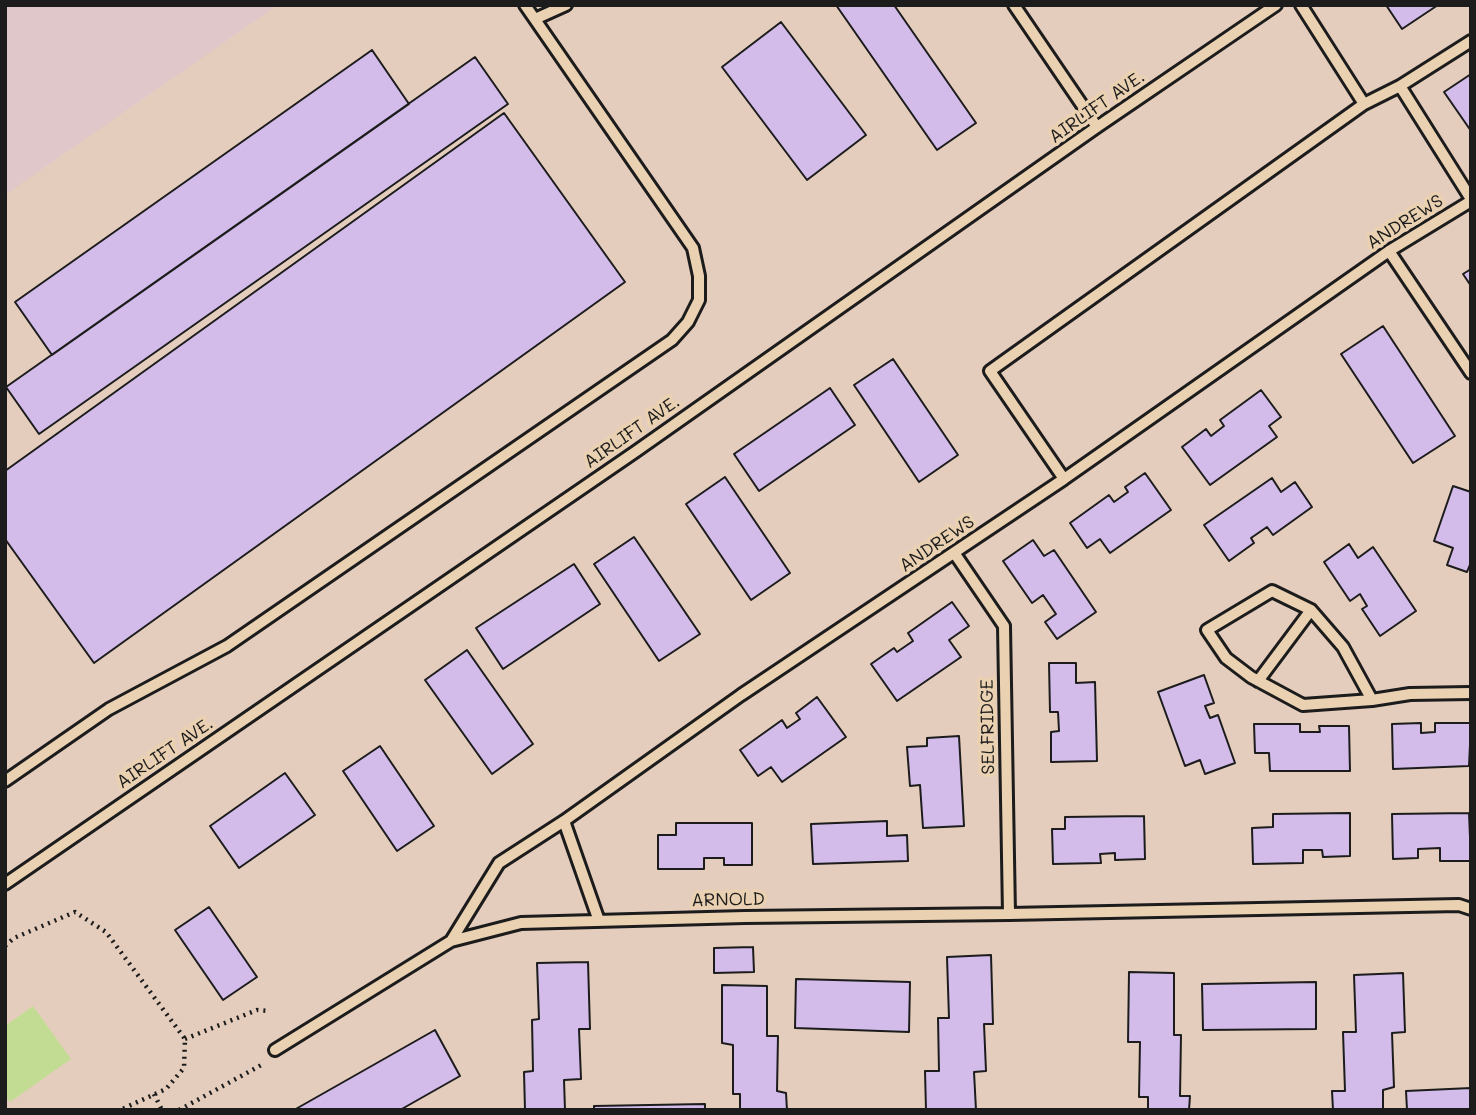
<!DOCTYPE html>
<html>
<head>
<meta charset="utf-8">
<style>
	body { margin:0 }
	#map { position:relative; width:1476px; height:1115px; overflow:hidden; background:#e5cdbd; font-family:Mali,sans-serif }
	canvas { display:block }
	.frame { position:absolute; inset:0; border:7px solid #1c1c1c; pointer-events:none }
</style>
</head>
<body>
<div id="map">
<canvas width="1476" height="1115"></canvas>
<div class="frame"></div>
</div>
<script>
const c = document.querySelector('canvas').getContext('2d');
c.lineJoin = 'round';
function fill(path, color) {
  c.fillStyle = color;
  c.fill(path, 'evenodd');
}
function poly(rows) {
  const path = new Path2D();
  for (const r of rows) {
    path.moveTo(r[0], r[1]);
    for (let i = 2; i < r.length; i += 2) path.lineTo(r[i], r[i + 1]);
  }
  return path;
}
function trace(path, color, width, dash) {
  c.strokeStyle = color;
  c.lineWidth = width;
  c.lineCap = dash ? 'butt' : 'round';
  c.setLineDash(dash || []);
  c.stroke(path);
}
function label(font, color, halo, rows, align = 'center') {
  c.font = font + ' Mali,sans-serif';
  c.lineWidth = 7;
  c.setLineDash([]);
  c.textBaseline = 'middle';
  c.strokeStyle = halo;
  c.fillStyle = color;
  for (const [text, x, y, turn = 0] of rows) {
    c.save();
    c.translate(x, y);
    c.rotate((+turn || 0) * Math.PI / 180);
    c.textAlign = isNaN(turn) ? turn : align;
    if (halo) c.strokeText(text, 0, 0);
    c.fillText(text, 0, 0);
    c.restore();
  }
}
fill(poly([
	[5,5,278,5,5,195]
]), '#e0c8ca');
fill(poly([
	[33,1006,71,1059,10,1102,5,1096,5,1026]
]), '#c3dc93');
const building = poly([
	[836,5,894,5,976,123,937,150,836,5],
	[1386,5,1438,5,1402,29,1386,5],
	[781,22,866,135,807,180,722,67,781,22],
	[372,50,409,104,52,355,15,302,372,50],
	[475,57,508,104,39,434,6,387,475,57],
	[1471,74,1471,131,1444,92,1471,74],
	[504,113,625,282,94,663,5,539,5,471,504,113],
	[1471,269,1471,286,1463,274,1471,269],
	[1383,326,1455,436,1413,463,1341,354,1383,326],
	[893,359,958,455,919,482,854,385,893,359],
	[830,388,855,425,759,491,734,454,830,388],
	[1261,390,1281,417,1269,426,1277,437,1210,485,1182,447,1206,429,1211,436,1224,426,1220,420,1261,390],
	[1145,473,1171,510,1110,553,1100,539,1087,548,1070,523,1109,495,1114,502,1128,492,1125,487,1145,473],
	[725,477,790,573,751,600,686,504,725,477],
	[1272,478,1281,492,1295,482,1312,507,1273,535,1267,527,1251,538,1254,543,1229,561,1204,525,1272,478],
	[1453,486,1471,492,1471,562,1467,572,1447,565,1453,548,1434,541,1453,486],
	[634,537,700,634,659,661,594,564,634,537],
	[1033,540,1044,556,1054,550,1096,612,1057,639,1045,622,1056,614,1043,595,1032,603,1003,561,1033,540],
	[1349,544,1358,558,1373,547,1416,611,1380,636,1362,609,1367,606,1360,594,1350,601,1324,562,1349,544],
	[574,564,600,604,503,669,476,628,574,564],
	[952,602,969,626,949,640,961,657,897,701,871,664,894,648,897,652,913,641,908,633,952,602],
	[467,650,533,744,492,774,425,680,467,650],
	[1049,663,1076,663,1076,683,1095,682,1097,761,1051,762,1051,732,1059,731,1058,712,1050,712,1049,663],
	[1204,675,1214,703,1205,706,1210,718,1218,715,1235,763,1205,774,1200,760,1185,766,1158,692,1204,675],
	[817,697,846,737,782,782,771,767,758,776,740,750,782,720,787,728,800,719,796,713,817,697],
	[1421,723,1421,733,1435,732,1435,723,1471,723,1469,766,1393,769,1392,724,1421,723],
	[1254,724,1300,724,1300,732,1320,732,1319,726,1349,726,1350,771,1270,771,1269,753,1255,753,1254,724],
	[959,736,964,826,923,828,920,785,910,786,907,747,927,746,927,738,959,736],
	[380,746,434,826,397,851,343,771,380,746],
	[285,773,315,815,239,868,210,826,285,773],
	[1350,813,1350,856,1323,857,1322,850,1303,850,1303,863,1253,864,1252,828,1273,827,1273,814,1350,813],
	[1469,813,1471,861,1440,861,1440,848,1418,849,1418,858,1393,859,1392,814,1469,813],
	[1144,816,1145,859,1115,860,1115,853,1100,854,1101,863,1053,864,1052,829,1065,829,1065,817,1144,816],
	[887,821,887,836,907,835,908,861,813,864,811,824,887,821],
	[676,823,752,823,752,865,724,865,724,858,704,858,704,869,658,869,658,835,676,835,676,823],
	[209,907,257,977,223,1000,175,930,209,907],
	[753,947,754,972,714,973,714,948,753,947],
	[991,955,993,1024,984,1024,986,1071,974,1072,976,1110,926,1110,925,1071,939,1071,938,1018,949,1018,947,957,991,955],
	[588,962,590,1029,579,1029,581,1079,564,1080,565,1110,525,1110,524,1072,533,1071,532,1020,539,1019,537,963,588,962],
	[1129,972,1174,973,1174,1035,1181,1035,1180,1096,1190,1096,1189,1110,1148,1110,1148,1097,1139,1097,1140,1042,1128,1042,1129,972],
	[1403,973,1405,1032,1392,1033,1394,1087,1383,1090,1383,1110,1333,1110,1332,1091,1345,1091,1343,1032,1356,1032,1354,975,1403,973],
	[796,979,910,982,909,1032,795,1028,796,979],
	[1316,982,1316,1029,1203,1030,1202,984,1316,982],
	[722,985,767,986,767,1036,778,1036,777,1091,786,1093,787,1110,740,1110,740,1094,733,1094,733,1045,722,1043,722,985],
	[435,1030,460,1076,400,1110,294,1110,435,1030],
	[1471,1088,1471,1110,1407,1110,1406,1091,1471,1088],
	[705,1104,705,1110,594,1110,594,1106,705,1104]
]);
fill(building, '#d3bbea');
trace(building, '#1c1c1c', 2);
const service = poly([
	[1014,5,1097,127],
	[1301,5,1364,104],
	[535,19,566,5],
	[1400,86,1471,199],
	[1389,251,1471,373],
	[1064,479,990,371,1364,104,1400,86,1471,41],
	[955,554,1004,626,1009,914],
	[1258,681,1311,610],
	[1372,700,1343,647,1311,610,1272,591,1207,630,1226,658,1251,677,1303,705,1372,700,1410,694,1471,693],
	[5,781,109,709,227,646,672,340,688,322,699,300,699,276,693,248,525,5],
	[564,821,599,921],
	[5,884,635,452,1097,127,1276,5],
	[451,941,499,863,564,821,741,695,1064,479,1389,251,1471,201],
	[275,1050,451,941,521,923,745,917,1009,914,1459,905,1471,909]
]);
trace(service, '#1c1c1c', 16);
trace(poly([
	[5,946,14,938,75,912,106,932,185,1039,184,1068,166,1089,120,1110],
	[185,1039,257,1010,268,1011],
	[154,1094,162,1110],
	[179,1110,265,1063]
]), '#1c1c1c', 4.5, [2, 5]);
trace(service, '#ead1b2', 10);
label('18px', '#1c1c1c', '#ead1b2', [
	["AIRLIFT AVE.",1097,107,-35],
	["ANDREWS",1405,222,-32],
	["AIRLIFT AVE.",632,432,-35],
	["ANDREWS",937,544,-34],
	["SELFRIDGE",988,727,-91],
	["AIRLIFT AVE.",165,753,-34],
	["ARNOLD",728,900,-1]
]);
</script>
</body>
</html>
